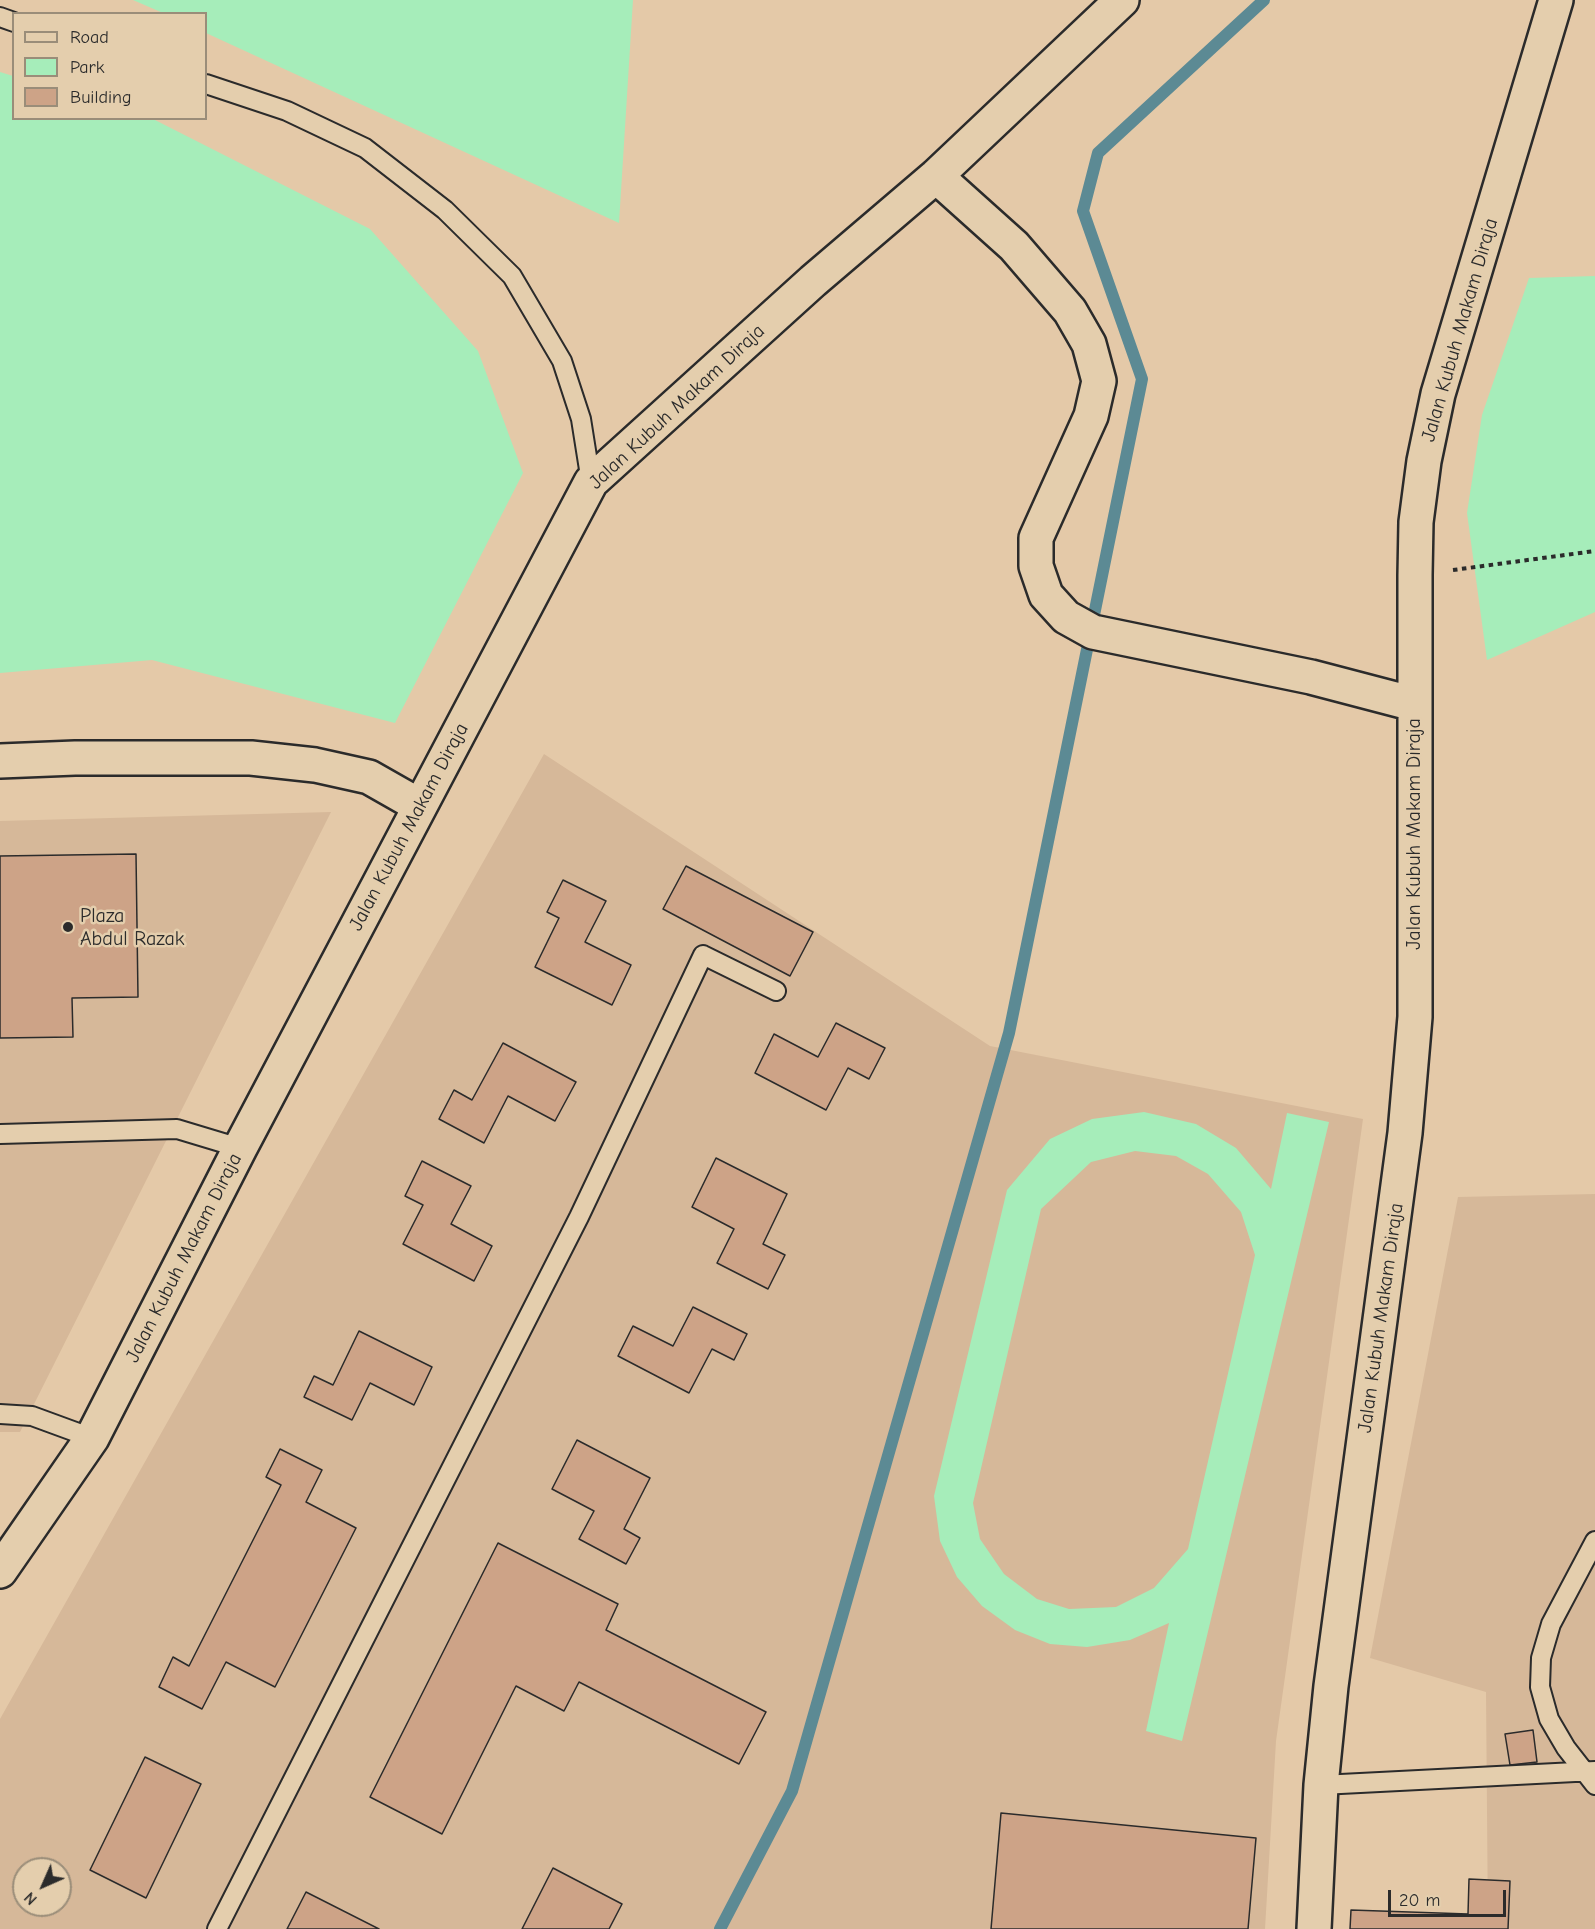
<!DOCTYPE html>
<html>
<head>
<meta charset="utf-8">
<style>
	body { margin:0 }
	#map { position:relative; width:1595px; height:1929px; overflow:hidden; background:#e4c9a8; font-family:"Comic Neue",sans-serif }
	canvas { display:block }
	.legend { position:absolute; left:12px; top:12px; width:195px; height:108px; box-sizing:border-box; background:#e4cead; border:2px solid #9a8d79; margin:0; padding:8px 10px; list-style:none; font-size:18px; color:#2b2b2b }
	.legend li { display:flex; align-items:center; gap:12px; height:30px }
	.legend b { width:30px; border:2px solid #9a8d79 }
	.north { position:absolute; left:12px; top:1857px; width:60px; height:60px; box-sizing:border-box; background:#e4cead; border:2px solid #9a8d79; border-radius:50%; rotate:225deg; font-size:16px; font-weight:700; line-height:24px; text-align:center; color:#2b2b2b }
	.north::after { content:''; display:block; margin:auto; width:21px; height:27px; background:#2b2b2b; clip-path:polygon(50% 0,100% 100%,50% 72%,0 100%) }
	.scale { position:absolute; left:1388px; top:1890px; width:118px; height:27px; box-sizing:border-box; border:3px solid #2b2b2b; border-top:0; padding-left:8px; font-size:18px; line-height:21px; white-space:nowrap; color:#2b2b2b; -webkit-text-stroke:4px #e4cead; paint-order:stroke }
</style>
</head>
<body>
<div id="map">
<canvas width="1595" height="1929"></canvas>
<ul class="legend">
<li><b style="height:8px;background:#e4cead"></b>Road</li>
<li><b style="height:16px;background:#a6edba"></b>Park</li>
<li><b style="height:16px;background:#cda387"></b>Building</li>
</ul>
<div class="north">N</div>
<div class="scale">20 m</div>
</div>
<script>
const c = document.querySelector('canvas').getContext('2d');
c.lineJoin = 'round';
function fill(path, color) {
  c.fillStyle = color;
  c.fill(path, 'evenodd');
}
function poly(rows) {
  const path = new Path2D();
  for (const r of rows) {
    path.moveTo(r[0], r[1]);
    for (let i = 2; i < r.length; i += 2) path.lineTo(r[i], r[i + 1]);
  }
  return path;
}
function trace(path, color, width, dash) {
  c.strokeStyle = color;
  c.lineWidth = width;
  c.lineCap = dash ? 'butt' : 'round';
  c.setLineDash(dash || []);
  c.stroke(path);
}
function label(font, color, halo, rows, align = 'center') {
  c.font = font + ' "Comic Neue",sans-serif';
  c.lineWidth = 5;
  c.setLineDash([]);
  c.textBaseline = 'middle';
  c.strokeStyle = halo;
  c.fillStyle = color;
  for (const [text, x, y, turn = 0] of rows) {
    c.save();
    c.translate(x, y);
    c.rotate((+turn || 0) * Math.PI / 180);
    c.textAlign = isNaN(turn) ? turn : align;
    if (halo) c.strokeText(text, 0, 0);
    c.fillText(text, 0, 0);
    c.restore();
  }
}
fill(poly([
	[544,754,990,1046,1363,1119,1276,1741,1265,1929,0,1929,0,1719],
	[24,1869,60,1869,60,1905,24,1905],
	[331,812,20,1432,0,1432,0,821],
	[1595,1194,1595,1929,1488,1929,1486,1692,1370,1658,1458,1197]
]), '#d6b899');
fill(poly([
	[133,0,633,0,619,223,206,33,206,14,163,13],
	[0,72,13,76,14,118,153,119,370,229,478,351,523,473,395,723,152,660,0,673],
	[1595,276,1595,612,1487,660,1467,513,1482,415,1529,278],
	[1144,1112,1196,1124,1236,1148,1271,1189,1287,1113,1329,1122,1182,1741,1146,1731,1169,1623,1130,1640,1087,1647,1050,1644,1015,1630,982,1606,957,1577,940,1541,934,1496,1007,1190,1050,1139,1092,1119],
	[1135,1151,1176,1156,1208,1174,1241,1212,1255,1255,1188,1549,1154,1588,1116,1607,1069,1609,1037,1599,1004,1574,980,1539,973,1503,1041,1209,1091,1162]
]), '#a6edba');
trace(poly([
	[720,1929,792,1791,1009,1033,1142,379,1083,211,1098,153,1264,0]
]), '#5c8a94', 12);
const building = poly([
	[136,854,138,997,72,998,73,1037,0,1038,0,856,136,854],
	[686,866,813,932,790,976,663,909,686,866],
	[563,880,606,901,585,942,631,965,612,1005,535,967,559,918,547,912,563,880],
	[836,1023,885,1048,869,1079,848,1068,826,1110,755,1073,774,1034,818,1057,836,1023],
	[503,1043,576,1082,555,1121,508,1096,484,1143,439,1119,454,1090,472,1100,503,1043],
	[716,1158,787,1194,763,1244,785,1255,768,1289,717,1263,734,1229,692,1207,716,1158],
	[422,1161,471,1186,451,1224,492,1246,474,1281,403,1244,423,1205,405,1196,422,1161],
	[693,1307,747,1334,734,1360,712,1349,689,1393,618,1356,633,1326,673,1346,693,1307],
	[359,1331,432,1367,414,1405,370,1383,352,1420,304,1397,314,1376,333,1385,359,1331],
	[577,1440,650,1478,624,1529,640,1538,626,1564,579,1539,594,1511,552,1489,577,1440],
	[280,1449,322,1470,306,1502,356,1528,275,1687,226,1662,202,1709,159,1687,173,1657,189,1666,281,1485,266,1477,280,1449],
	[498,1543,618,1604,606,1630,766,1712,739,1764,579,1682,564,1711,516,1686,442,1834,370,1797,498,1543],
	[1533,1730,1537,1762,1510,1765,1505,1734,1533,1730],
	[145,1757,201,1784,146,1898,90,1870,145,1757],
	[1001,1813,1256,1838,1248,1929,991,1929,1001,1813],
	[553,1868,622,1904,609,1929,522,1929,553,1868],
	[1469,1879,1510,1881,1508,1929,1350,1929,1351,1910,1468,1914,1469,1879],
	[306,1892,379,1929,287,1929,306,1892]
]);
fill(building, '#cda387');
trace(building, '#2b2b2b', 1.5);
const lane = poly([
	[0,17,14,22],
	[206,84,287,111,365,148,445,210,512,276,562,361,581,419,591,482],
	[0,1134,177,1129,240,1148],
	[0,1414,32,1416,92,1438],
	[1595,1541,1551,1624,1541,1658,1540,1687,1549,1719,1566,1748,1595,1785],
	[1321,1785,1595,1771],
	[217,1929,579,1217,703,955,776,991]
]);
const street = poly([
	[936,176,1014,246,1070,311,1089,344,1099,381,1091,416,1036,538,1036,566,1046,595,1066,617,1093,632,1311,677,1414,704],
	[0,761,75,758,251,758,315,765,369,777,420,806],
	[0,1571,92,1438,240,1148,591,482,813,281,936,176,1122,0],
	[1314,1929,1321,1785,1331,1686,1405,1133,1415,1017,1415,575,1416,522,1424,461,1438,394,1556,0]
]);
trace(lane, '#2b2b2b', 22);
trace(street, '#2b2b2b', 38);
trace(poly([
	[1453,570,1595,551]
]), '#2b2b2b', 4, [4.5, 4.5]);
trace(lane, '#e4cead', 18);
trace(street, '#e4cead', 33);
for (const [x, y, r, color] of [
	[68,927,6,"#2b2b2b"]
]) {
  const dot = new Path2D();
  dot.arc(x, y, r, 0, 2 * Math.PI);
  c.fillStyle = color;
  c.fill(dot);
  trace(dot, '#e4cead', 2);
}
label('20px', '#2b2b2b', '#e4cead', [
	["Jalan Kubuh Makam Diraja",1460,330,-74],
	["Jalan Kubuh Makam Diraja",677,407,-43],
	["Jalan Kubuh Makam Diraja",409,827,-62],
	["Jalan Kubuh Makam Diraja",1414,834,-90],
	["Jalan Kubuh Makam Diraja",184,1258,-63],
	["Jalan Kubuh Makam Diraja",1381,1318,-82]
]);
label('20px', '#2b2b2b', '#e4cead', [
	["Plaza",80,916],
	["Abdul Razak",80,939]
], 'left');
</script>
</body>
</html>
